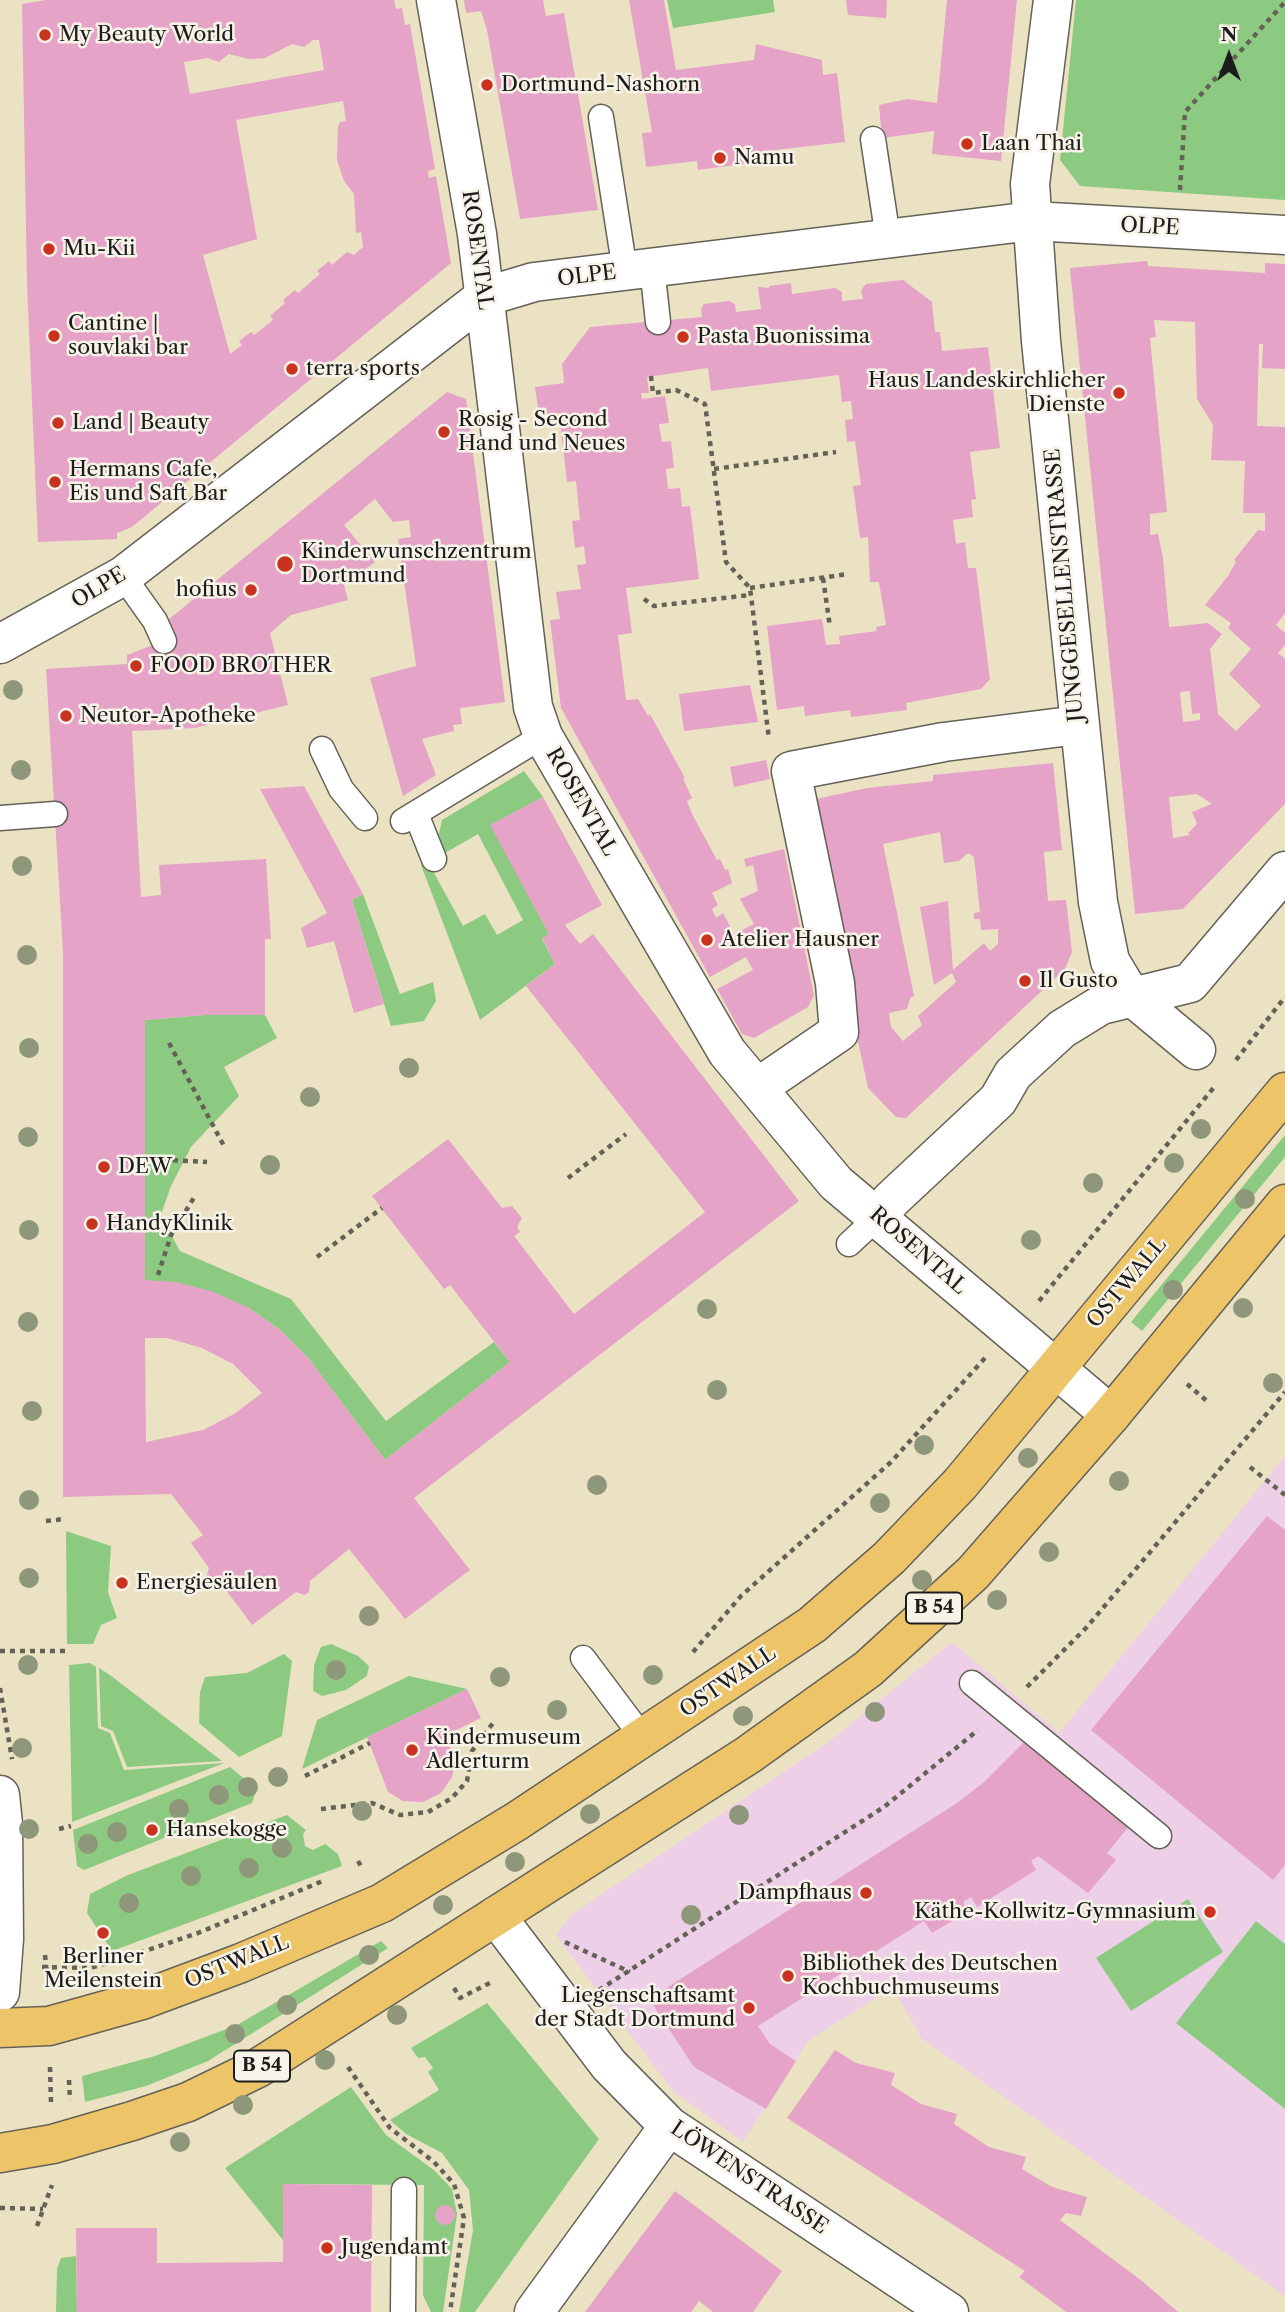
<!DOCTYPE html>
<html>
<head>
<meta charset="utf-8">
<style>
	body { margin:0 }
	#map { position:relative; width:1285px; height:2312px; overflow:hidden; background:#ebe2c3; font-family:"Libre Caslon Text",serif }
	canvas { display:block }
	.north { position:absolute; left:1194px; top:21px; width:70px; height:70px; -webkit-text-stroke:5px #f7f3e8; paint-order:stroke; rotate:0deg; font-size:19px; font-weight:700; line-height:28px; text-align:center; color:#1c1c1c }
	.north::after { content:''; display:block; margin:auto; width:24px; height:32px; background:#1c1c1c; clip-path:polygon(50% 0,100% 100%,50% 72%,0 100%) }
</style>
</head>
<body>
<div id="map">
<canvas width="1285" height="2312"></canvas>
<div class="north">N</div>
</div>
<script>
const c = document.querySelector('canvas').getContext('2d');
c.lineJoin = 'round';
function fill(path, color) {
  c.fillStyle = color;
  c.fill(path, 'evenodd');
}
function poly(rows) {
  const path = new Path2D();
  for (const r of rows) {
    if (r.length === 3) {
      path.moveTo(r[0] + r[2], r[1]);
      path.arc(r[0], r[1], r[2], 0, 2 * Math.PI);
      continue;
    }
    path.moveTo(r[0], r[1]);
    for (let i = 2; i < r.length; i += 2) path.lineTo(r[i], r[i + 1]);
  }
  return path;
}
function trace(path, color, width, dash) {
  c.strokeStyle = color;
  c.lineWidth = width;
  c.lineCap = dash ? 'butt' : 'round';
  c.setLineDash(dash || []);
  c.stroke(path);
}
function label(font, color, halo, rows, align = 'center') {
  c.font = font + ' "Libre Caslon Text",serif';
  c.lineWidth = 5;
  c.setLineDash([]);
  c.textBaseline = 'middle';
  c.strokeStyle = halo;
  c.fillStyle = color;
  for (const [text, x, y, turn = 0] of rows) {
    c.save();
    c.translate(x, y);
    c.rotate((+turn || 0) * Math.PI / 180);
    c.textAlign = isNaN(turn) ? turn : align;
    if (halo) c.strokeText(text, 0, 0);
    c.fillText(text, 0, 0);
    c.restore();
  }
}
fill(poly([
	[1285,1456,1285,2296,921,2038,893,1987,808,2041,743,2142,672,2090,556,1935,571,1915,831,1740,952,1642,1059,1733]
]), '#edd0e8');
fill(poly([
	[667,0,773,0,775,12,673,28],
	[1076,0,1285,0,1285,200,1080,186,1060,160],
	[524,771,543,797,491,825,549,934,542,939,555,964,480,1020,421,865,428,862,463,926,485,914,497,935,523,920,478,834,445,853,439,834,442,820],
	[363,894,400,994,433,982,436,1001,424,1021,391,1026,352,900],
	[204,1015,265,1015,277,1038,224,1067,239,1096,191,1147,171,1186,158,1223,171,1235,180,1251,291,1299,386,1421,494,1342,510,1362,385,1460,308,1358,280,1330,249,1308,145,1280,145,1020],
	[1285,1135,1285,1157,1142,1331,1131,1322],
	[66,1531,111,1546,108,1592,117,1618,101,1625,93,1644,67,1644],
	[331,1644,358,1656,369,1666,367,1676,346,1690,322,1696,313,1691,314,1665,321,1647],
	[284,1654,292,1661,282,1736,239,1757,199,1723,200,1692,205,1677,247,1673],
	[90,1663,96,1667,98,1728,110,1733,124,1770,224,1763,72,1822,69,1665],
	[99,1668,110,1675,222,1761,127,1767,113,1731,101,1726],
	[409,1676,467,1689,302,1769,317,1720],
	[230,1767,257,1789,252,1803,84,1870,77,1866,73,1830],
	[287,1815,306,1830,303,1834,305,1846,313,1850,325,1844,338,1854,342,1866,112,1951,87,1913,90,1894,128,1875],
	[1188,1899,1223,1952,1131,2011,1096,1958],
	[1256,1921,1285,1944,1285,2109,1176,2023],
	[381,1941,388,1948,208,2061,146,2086,85,2102,82,2076,155,2056,237,2025],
	[487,2003,599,2139,475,2312,459,2312,473,2230,469,2190,442,2153,406,2134,390,2120,439,2090,428,2072,433,2068,425,2057,418,2058,411,2048],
	[351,2087,386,2135,435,2171,452,2189,457,2214,443,2312,431,2312,423,2295,424,2185,283,2184,283,2240,225,2168],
	[76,2256,77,2312,56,2312,57,2269,61,2258]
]), '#8cca81');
fill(poly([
	[46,0,394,0,396,9,402,8,405,25,410,24,435,169,428,171,429,178,436,176,451,263,132,527,117,533,117,539,38,542,27,284,22,4],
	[313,40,319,40,324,70,190,94,184,62,208,58,219,62,229,54,249,59,265,58,292,44,304,47],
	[343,101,346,121,340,122,338,127,337,160,344,181,354,194,356,233,361,232,363,247,354,255,347,252,332,265,329,261,317,271,320,274,298,293,295,290,283,300,285,303,270,316,273,320,254,335,251,332,239,341,242,345,230,354,203,255,257,239,236,120],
	[464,0,543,0,546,16,564,13,598,210,520,219,487,30,481,11,466,13],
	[629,0,664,0,676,70,754,60,756,44,822,60,823,75,837,73,845,142,749,153,750,162,742,164,698,170,697,161,646,167,642,133,652,132],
	[846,0,887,0,886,18,848,15],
	[947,0,1017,0,1001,161,932,154,934,131,882,138,879,105,907,99,937,103],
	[1147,261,1148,266,1265,273,1265,263,1285,264,1285,369,1262,368,1263,344,1259,344,1257,426,1285,427,1285,613,1276,625,1285,633,1285,645,1278,653,1285,659,1285,804,1183,909,1135,914,1070,268],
	[1154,320,1195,322,1197,399,1213,425,1211,460,1245,461,1243,513,1265,513,1265,531,1258,530,1234,560,1236,562,1228,576,1205,605,1231,623,1228,628,1251,649,1229,674,1261,706,1236,731,1218,714,1210,649,1222,634,1208,623,1169,627,1163,558,1158,534,1150,535,1150,514,1167,512,1150,338,1156,337],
	[1190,691,1192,714,1200,713,1200,720,1183,722,1180,692],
	[1197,794,1212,804,1192,812,1197,824,1188,833,1190,835,1173,838,1169,797],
	[903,280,932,302,935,332,940,332,942,351,988,347,1000,448,970,452,976,499,971,500,973,517,953,520,956,544,965,542,968,568,976,568,990,679,981,689,906,703,907,710,851,717,850,710,805,716,804,706,777,710,767,626,822,619,826,645,840,644,839,636,877,631,876,627,886,625,879,582,870,582,868,537,860,538,853,486,861,485,855,441,847,442,845,420,853,419,851,401,842,402,839,375,711,391,708,368,647,377,649,393,641,393,642,399,665,396,669,423,659,424,662,442,671,441,674,468,666,469,668,489,680,488,682,507,690,506,699,579,626,588,632,633,618,635,626,700,638,699,648,716,650,714,685,778,683,779,692,798,687,801,692,814,717,860,720,859,725,870,728,869,732,883,712,893,718,905,712,909,716,918,723,913,734,934,754,924,740,899,758,891,753,865,746,867,744,859,784,849,814,995,808,1007,754,1038,742,1034,717,989,753,970,746,957,710,977,561,708,550,620,560,619,556,592,581,589,577,565,586,564,584,546,575,548,572,521,580,520,576,481,567,482,559,413,539,415,535,387,564,383,562,364,590,327,702,317,701,308,704,304,730,301,735,305,736,312,761,309,758,287,769,288,769,286,791,283,792,294,835,288,842,292,842,301,863,299,861,290,866,284],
	[447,392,466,399,505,702,460,708,462,724,453,725,454,731,422,739,436,775,403,796,370,678,416,666,398,539,411,537,409,520,393,522,375,499,344,525,375,562,344,585,348,600,291,615,270,633,288,705,195,728,132,731,141,897,161,895,159,865,266,859,271,939,265,939,265,1015,204,1015,145,1020,145,1280,176,1282,214,1292,249,1308,280,1330,308,1358,385,1460,510,1362,450,1285,444,1289,372,1196,448,1139,502,1208,512,1206,522,1218,517,1227,520,1232,514,1236,574,1314,705,1212,526,986,555,964,542,938,549,934,490,825,543,797,602,905,565,925,580,944,593,934,799,1201,414,1498,470,1570,405,1619,349,1549,310,1581,309,1592,305,1595,296,1592,252,1625,220,1582,211,1583,206,1578,209,1568,191,1543,203,1535,171,1494,63,1497,63,952,46,669,127,664,127,655,173,637,168,620],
	[145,1338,167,1338,202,1348,233,1364,262,1393,234,1414,203,1430,146,1442],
	[750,685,758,722,684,731,679,694],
	[766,760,770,779,734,787,730,767],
	[1053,763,1062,850,1044,852,1048,901,1066,900,1072,952,1065,969,906,1118,896,1117,868,1088,807,801,867,788,933,781,933,775],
	[940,832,944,863,959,861,968,853,974,857,980,912,974,913,974,919,980,919,981,930,998,929,998,944,990,951,984,943,953,970,948,901,920,907,934,985,952,973,956,982,918,1016,922,1025,903,1041,891,1027,889,1013,907,1009,910,998,914,996,883,844],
	[304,786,363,894,352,900,384,1004,354,1013,334,941,307,948,301,928,327,913,260,789],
	[1267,1516,1285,1530,1285,1865,1273,1880,1091,1730],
	[467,1689,481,1718,444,1736,456,1758,452,1777,441,1793,423,1802,403,1801,388,1792,367,1737],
	[1025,1741,1130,1825,1107,1853,1116,1860,1088,1893,1038,1856,1031,1861,1036,1870,977,1907,971,1897,963,1902,969,1911,932,1933,924,1921,758,2026,770,2044,796,2061,766,2109,694,2067,649,1999,957,1803,983,1783],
	[835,2050,856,2063,895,2073,891,2085,921,2104,957,2114,954,2124,989,2147,1026,2157,1022,2169,1052,2187,1087,2197,1081,2216,1066,2213,1060,2220,1142,2281,1178,2312,1066,2312,1019,2277,1025,2271,787,2118],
	[283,2184,372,2185,371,2312,77,2312,76,2228,157,2228,157,2263,283,2262],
	[675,2191,782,2271,753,2312,713,2312,699,2301,691,2312,585,2312],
	[445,2215,10]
]), '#e5a3c7');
const service = poly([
	[601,117,625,271],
	[873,139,888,238],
	[652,267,658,322],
	[123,576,155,621,164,641],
	[322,749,341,789,365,818],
	[416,814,434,859],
	[0,818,55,814],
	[403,821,543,736],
	[849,1244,879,1216],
	[583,1658,643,1738],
	[972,1683,1159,1836],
	[403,2312,404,2190]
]);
const minor = poly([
	[436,0,477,234,533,707,543,736,727,1052,836,1183,1111,1415],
	[1053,0,1030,184,1041,341,1098,902,1110,961,1131,996,1196,1050],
	[0,644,123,576,484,297,534,282,1032,221,1285,235],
	[757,1088,839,1032,835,983,791,771,944,742,1078,725],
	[879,1216,891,1200,998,1100,1013,1074,1062,1029,1101,1005,1190,983,1285,871],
	[0,1795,3,1824,4,1939,0,1992],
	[496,1916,609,2065,669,2126,949,2312],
	[534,2312,669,2126]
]);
const primary = poly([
	[0,2028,49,2026,142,2000,241,1963,382,1903,517,1821,812,1625,889,1558,960,1484,1285,1092],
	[0,2153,53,2144,132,2121,188,2102,258,2068,748,1755,868,1669,973,1573,1111,1415,1285,1204]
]);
trace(service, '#646156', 27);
trace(minor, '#646156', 41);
trace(primary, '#646156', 41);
trace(poly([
	[1180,190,1185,112,1285,2],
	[651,376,653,393,676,390,705,404,726,562,750,588,769,739],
	[714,469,836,452],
	[823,578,830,627],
	[750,588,848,574],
	[644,599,654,606,750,595],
	[169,1043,224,1146],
	[1236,1060,1285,997],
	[153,1159,207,1162],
	[568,1178,626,1134],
	[317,1257,382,1208],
	[158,1275,171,1235,195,1196],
	[1039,1301,1215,1086],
	[1187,1384,1207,1401],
	[1250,1467,1285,1495],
	[46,1521,64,1519],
	[0,1651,65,1651],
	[693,1652,741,1596,891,1462,985,1358],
	[1027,1687,1086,1628,1285,1392],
	[0,1688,12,1759],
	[305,1776,370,1743],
	[321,1809,372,1803,400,1815,428,1812,452,1798,467,1781,472,1751,493,1723],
	[59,1829,71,1826],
	[358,1861,362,1868],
	[565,1942,630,1972],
	[45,1955,48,1984],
	[42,1967,90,1968,130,1956,198,1933,325,1880],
	[454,1988,460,1998,494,1981],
	[599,1990,884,1807,978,1730],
	[50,2067,51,2103],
	[348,2067,390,2128,434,2162,454,2184,464,2218,450,2312],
	[69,2080,70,2100],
	[0,2208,43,2209],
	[37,2226,52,2185]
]), '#646156', 4.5, [5, 5]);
trace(service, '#fff', 24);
trace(minor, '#fff', 38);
trace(primary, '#eec469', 38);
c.fillStyle = '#8f977a';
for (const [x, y] of [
	[13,690],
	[21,770],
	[22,866],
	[27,955],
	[29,1048],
	[409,1068],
	[310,1097],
	[1201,1129],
	[28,1137],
	[1174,1163],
	[270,1165],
	[1093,1183],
	[1245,1199],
	[29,1230],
	[1031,1240],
	[1173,1290],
	[1243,1308],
	[707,1309],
	[28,1322],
	[1273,1383],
	[717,1390],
	[32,1411],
	[924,1445],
	[1028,1458],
	[1119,1481],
	[597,1485],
	[29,1500],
	[880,1503],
	[1049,1552],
	[29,1578],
	[922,1580],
	[997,1600],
	[369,1616],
	[28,1665],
	[336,1670],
	[653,1675],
	[500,1677],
	[557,1710],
	[875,1712],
	[743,1716],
	[22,1748],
	[278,1777],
	[248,1787],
	[219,1795],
	[179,1809],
	[362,1811],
	[590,1814],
	[739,1815],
	[29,1829],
	[117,1832],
	[88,1844],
	[282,1848],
	[515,1862],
	[249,1868],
	[191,1876],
	[129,1903],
	[443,1905],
	[691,1915],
	[369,1955],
	[287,2005],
	[397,2015],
	[235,2034],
	[325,2060],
	[243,2105],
	[180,2142]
]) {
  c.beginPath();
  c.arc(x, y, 10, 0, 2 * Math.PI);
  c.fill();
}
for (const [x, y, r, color] of [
	[45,35,7,"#c8321e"],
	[487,85,7,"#c8321e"],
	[967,144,7,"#c8321e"],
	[720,158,7,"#c8321e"],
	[49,249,7,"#c8321e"],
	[54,336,7,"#c8321e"],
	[683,337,7,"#c8321e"],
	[292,369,7,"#c8321e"],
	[1119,393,7,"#c8321e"],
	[58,423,7,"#c8321e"],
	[444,432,7,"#c8321e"],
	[55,482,7,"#c8321e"],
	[285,564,9,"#c8321e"],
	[251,590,7,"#c8321e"],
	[136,666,7,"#c8321e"],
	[66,716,7,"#c8321e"],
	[707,940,7,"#c8321e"],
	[1025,981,7,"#c8321e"],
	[104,1167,7,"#c8321e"],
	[92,1224,7,"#c8321e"],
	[122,1583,7,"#c8321e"],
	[412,1750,7,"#c8321e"],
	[152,1830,7,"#c8321e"],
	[866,1893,7,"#c8321e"],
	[1210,1912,7,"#c8321e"],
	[103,1933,7,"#c8321e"],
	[788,1976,7,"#c8321e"],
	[749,2008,7,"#c8321e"],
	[327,2248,7,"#c8321e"]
]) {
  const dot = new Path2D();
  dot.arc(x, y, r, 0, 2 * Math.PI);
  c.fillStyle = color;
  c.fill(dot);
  trace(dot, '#f7f3e8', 2.5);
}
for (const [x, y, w] of [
	[934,1608,56],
	[262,2066,56]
]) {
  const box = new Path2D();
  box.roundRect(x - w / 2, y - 15.5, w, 31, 5);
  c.fillStyle = '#f7f3e8';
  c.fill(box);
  trace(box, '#1c1c1c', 2);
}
label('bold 19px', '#1c1c1c', null, [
	["B 54",934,1608],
	["B 54",262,2066]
]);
label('21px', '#1c1c1c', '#f7f3e8', [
	["My Beauty World",59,35],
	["Dortmund-Nashorn",501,85],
	["Laan Thai",981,144],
	["Namu",734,158],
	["Mu-Kii",63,249],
	["Cantine |",68,324],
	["souvlaki bar",68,348],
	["Pasta Buonissima",697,337],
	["terra sports",306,369],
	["Haus Landeskirchlicher",1105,381,"right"],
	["Dienste",1105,405,"right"],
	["Rosig - Second",458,420],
	["Hand und Neues",458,444],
	["Land | Beauty",72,423],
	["Hermans Cafe,",69,470],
	["Eis und Saft Bar",69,494],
	["Kinderwunschzentrum",301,552],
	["Dortmund",301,576],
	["hofius",237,590,"right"],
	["FOOD BROTHER",150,666],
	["Neutor-Apotheke",80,716],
	["Atelier Hausner",721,940],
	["Il Gusto",1039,981],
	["DEW",118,1167],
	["HandyKlinik",106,1224],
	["Energiesäulen",136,1583],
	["Kindermuseum",426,1738],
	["Adlerturm",426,1762],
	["Hansekogge",166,1830],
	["Dampfhaus",852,1893,"right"],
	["Käthe-Kollwitz-Gymnasium",1196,1912,"right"],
	["Berliner",103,1957,"center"],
	["Meilenstein",103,1981,"center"],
	["Bibliothek des Deutschen",802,1964],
	["Kochbuchmuseums",802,1988],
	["Liegenschaftsamt",735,1996,"right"],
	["der Stadt Dortmund",735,2020,"right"],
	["Jugendamt",341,2248]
], 'left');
label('21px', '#1c1c1c', '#f7f3e8', [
	["OLPE",1150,227,3],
	["ROSENTAL",477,250,82],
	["OLPE",587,276,-7],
	["JUNGGESELLENSTRASSE",1065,585,-95],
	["OLPE",99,588,-31],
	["ROSENTAL",581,802,60],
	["ROSENTAL",918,1251,41],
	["OSTWALL",1127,1283,-50],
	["OSTWALL",728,1682,-34],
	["OSTWALL",237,1962,-22],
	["LÖWENSTRASSE",749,2178,34]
]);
</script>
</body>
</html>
